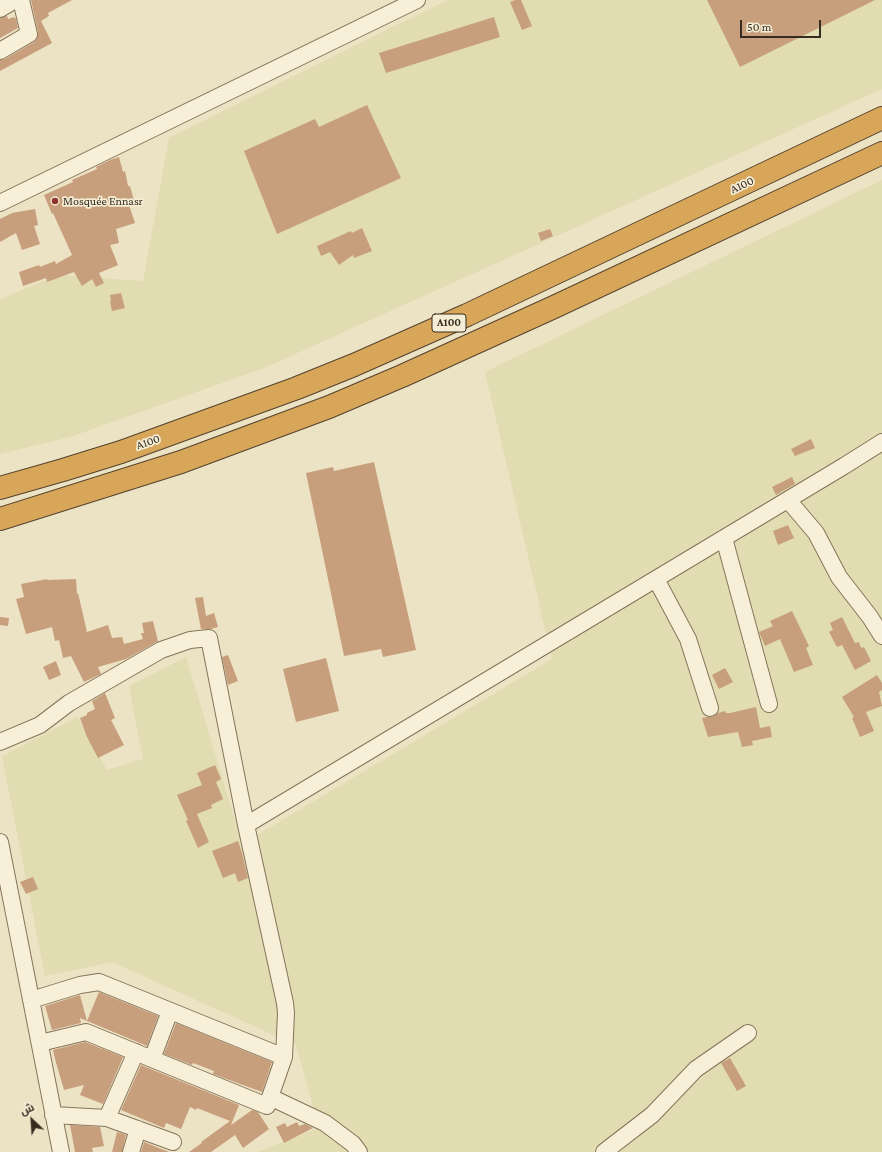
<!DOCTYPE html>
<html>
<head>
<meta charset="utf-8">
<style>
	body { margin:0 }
	#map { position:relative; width:882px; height:1152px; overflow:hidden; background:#ece2c4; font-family:"Crimson Pro",Cairo,serif }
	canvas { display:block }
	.north { position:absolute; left:12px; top:1100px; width:40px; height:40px; -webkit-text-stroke:3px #f4ecd3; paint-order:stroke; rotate:335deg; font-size:11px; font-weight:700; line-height:16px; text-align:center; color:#362b1f }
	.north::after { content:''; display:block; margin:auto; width:14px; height:18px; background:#362b1f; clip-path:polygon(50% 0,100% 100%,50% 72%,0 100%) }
	.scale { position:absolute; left:740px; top:20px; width:81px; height:18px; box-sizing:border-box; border:2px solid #362b1f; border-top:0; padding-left:5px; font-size:12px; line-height:14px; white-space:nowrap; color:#362b1f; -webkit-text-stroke:3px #f4ecd3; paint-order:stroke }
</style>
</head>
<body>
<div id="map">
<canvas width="882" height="1152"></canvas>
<div class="north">ش</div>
<div class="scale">50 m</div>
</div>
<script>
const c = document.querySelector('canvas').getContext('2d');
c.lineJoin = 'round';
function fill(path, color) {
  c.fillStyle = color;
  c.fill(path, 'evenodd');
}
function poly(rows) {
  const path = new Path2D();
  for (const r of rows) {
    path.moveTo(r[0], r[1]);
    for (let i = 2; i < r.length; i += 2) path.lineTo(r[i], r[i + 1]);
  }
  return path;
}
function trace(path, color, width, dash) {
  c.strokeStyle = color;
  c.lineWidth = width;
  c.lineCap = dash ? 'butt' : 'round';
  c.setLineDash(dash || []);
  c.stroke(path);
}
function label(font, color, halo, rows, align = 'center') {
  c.font = font + ' "Crimson Pro",serif';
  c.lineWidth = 3.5;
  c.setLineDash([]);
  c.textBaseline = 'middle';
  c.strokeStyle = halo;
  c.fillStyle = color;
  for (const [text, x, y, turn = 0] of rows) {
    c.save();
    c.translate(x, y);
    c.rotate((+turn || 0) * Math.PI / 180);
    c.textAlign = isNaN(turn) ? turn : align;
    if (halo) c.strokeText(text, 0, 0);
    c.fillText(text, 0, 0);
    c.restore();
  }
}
fill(poly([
	[447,0,882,0,882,89,264,368,70,437,0,454,0,299,59,275,143,281,169,138],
	[882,180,882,1152,257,1152,319,1128,296,1045,112,962,45,976,2,756,78,717,107,770,143,759,129,686,186,657,242,844,552,659,485,372]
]), '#e1dcb2');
fill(poly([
	[31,0,72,0,48,13,49,16,41,21,52,43,0,71,0,60,5,59,34,42,37,38,38,32],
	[515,0,521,0,532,26,522,30,510,2],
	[707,0,875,0,740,67],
	[7,16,8,19,14,17,16,19,18,28,0,38,0,18],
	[494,17,500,37,386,73,379,53],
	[367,105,401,178,277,234,244,151,315,119,319,127],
	[119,157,123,172,125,171,128,186,130,186,135,204,129,205,135,223,116,229,119,243,110,245,118,265,99,273,104,283,96,287,92,279,82,286,74,272,47,282,46,278,23,286,19,272,39,265,40,267,55,261,56,264,72,255,53,213,52,214,44,195,73,182,72,180,97,169,96,167,110,160],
	[35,209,38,225,34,226,40,244,22,250,16,233,0,242,0,219,12,213],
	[362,228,372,251,354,258,353,255,339,265,330,252,321,256,317,246,351,231,352,233],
	[550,229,553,236,541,241,538,233],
	[121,293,125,308,112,311,110,301,111,301,110,295],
	[811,439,815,448,795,456,791,449],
	[374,462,416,650,383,657,381,649,344,656,306,473,333,467,334,471],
	[792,477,795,484,776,495,772,487],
	[788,525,794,538,778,545,773,531],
	[47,579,47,580,76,579,77,594,78,593,87,632,108,625,112,638,122,637,124,644,143,639,141,633,144,633,142,623,153,621,158,641,126,659,98,667,101,674,84,682,71,656,63,658,59,640,55,641,52,627,26,634,16,599,24,597,21,584],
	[203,597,206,616,214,613,218,627,211,629,201,629,195,598],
	[792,611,809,646,806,648,813,665,794,672,780,639,765,646,759,632,773,626,770,621],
	[0,617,9,618,8,626,0,625],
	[842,617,855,643,859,642,861,648,864,647,871,661,855,670,842,645,837,647,829,632,833,630,830,623],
	[228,655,238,681,228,685,222,657],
	[326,658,339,711,296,722,283,669],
	[56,661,61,675,49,680,43,667],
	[725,668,733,682,719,689,712,675],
	[877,675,882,683,882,690,879,692,882,706,866,712,874,731,860,737,852,718,854,717,842,697],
	[105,693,115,718,111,720,124,745,98,758,87,737,80,718,87,715,87,713,95,709,92,701],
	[756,707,760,728,770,726,772,737,752,741,753,745,742,747,738,732,708,737,702,718,707,717,712,717,718,713,725,711,726,713,730,713],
	[215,765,221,779,216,782,223,799,211,805,212,808,197,814,209,842,198,848,186,821,188,820,177,795,202,785,197,773],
	[238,841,242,853,248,878,238,882,235,873,223,878,212,851],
	[33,877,38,889,26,894,20,882],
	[99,992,158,1016,147,1046,87,1021],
	[80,995,87,1021,80,1018,81,1023,52,1030,45,1006],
	[176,1023,272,1062,262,1092,213,1074,214,1071,193,1063,192,1065,164,1054],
	[85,1042,123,1057,103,1104,80,1095,84,1085,64,1090,55,1059,53,1050],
	[730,1058,746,1086,737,1091,721,1063],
	[141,1065,239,1105,231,1125,252,1110,258,1112,269,1129,243,1148,235,1135,211,1152,189,1152,202,1143,201,1142,230,1121,197,1108,196,1110,190,1107,181,1129,166,1123,164,1128,121,1110],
	[297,1122,299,1126,305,1124,313,1128,284,1143,276,1127,285,1123,287,1127],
	[70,1125,100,1127,104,1146,92,1148,93,1152,75,1152],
	[117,1132,126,1135,122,1152,112,1152],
	[144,1142,169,1152,141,1152]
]), '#c89f7c');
const minor = poly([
	[0,9,15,0],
	[0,51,29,34,21,0],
	[0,203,417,0],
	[788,500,816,533,839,577,870,617,882,636],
	[724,538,769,704],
	[656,579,688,639,710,708],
	[0,742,40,725,69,703,161,650,190,640,209,638,246,825,844,466,882,442],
	[246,825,285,1003,286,1013,284,1057],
	[0,842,61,1152],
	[31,1000,80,985,99,982,284,1057,267,1106,86,1032,40,1043],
	[152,1059,170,1011],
	[270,1097,325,1123,353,1144,359,1152],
	[53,1115,107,1118,173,1142],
	[107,1118,136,1052],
	[131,1152,138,1129],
	[604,1152,652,1115,696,1069,748,1033]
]);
const highway = poly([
	[0,488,63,470,121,452,297,388,354,365,467,315,882,118],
	[0,519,181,462,329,407,402,376,554,307,882,153]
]);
trace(minor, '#85745b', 18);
trace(highway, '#53422f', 24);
trace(minor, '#f7efd7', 16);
trace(highway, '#d7a659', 22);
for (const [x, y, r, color] of [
	[55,201,4,"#91332e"]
]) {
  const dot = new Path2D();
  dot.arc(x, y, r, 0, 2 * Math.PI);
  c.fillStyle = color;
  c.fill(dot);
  trace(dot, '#f4ecd3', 1.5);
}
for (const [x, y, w] of [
	[449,323,34]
]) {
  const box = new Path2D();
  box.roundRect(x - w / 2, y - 9, w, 18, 3);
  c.fillStyle = '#f4ecd3';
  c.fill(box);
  trace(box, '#362b1f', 1);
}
label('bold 11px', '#362b1f', null, [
	["A100",449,323]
]);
label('12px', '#362b1f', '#f4ecd3', [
	["A100",742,185,-25],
	["A100",148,442,-19]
]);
label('12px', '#362b1f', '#f4ecd3', [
	["Mosquée Ennasr",63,201]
], 'left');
</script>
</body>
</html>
